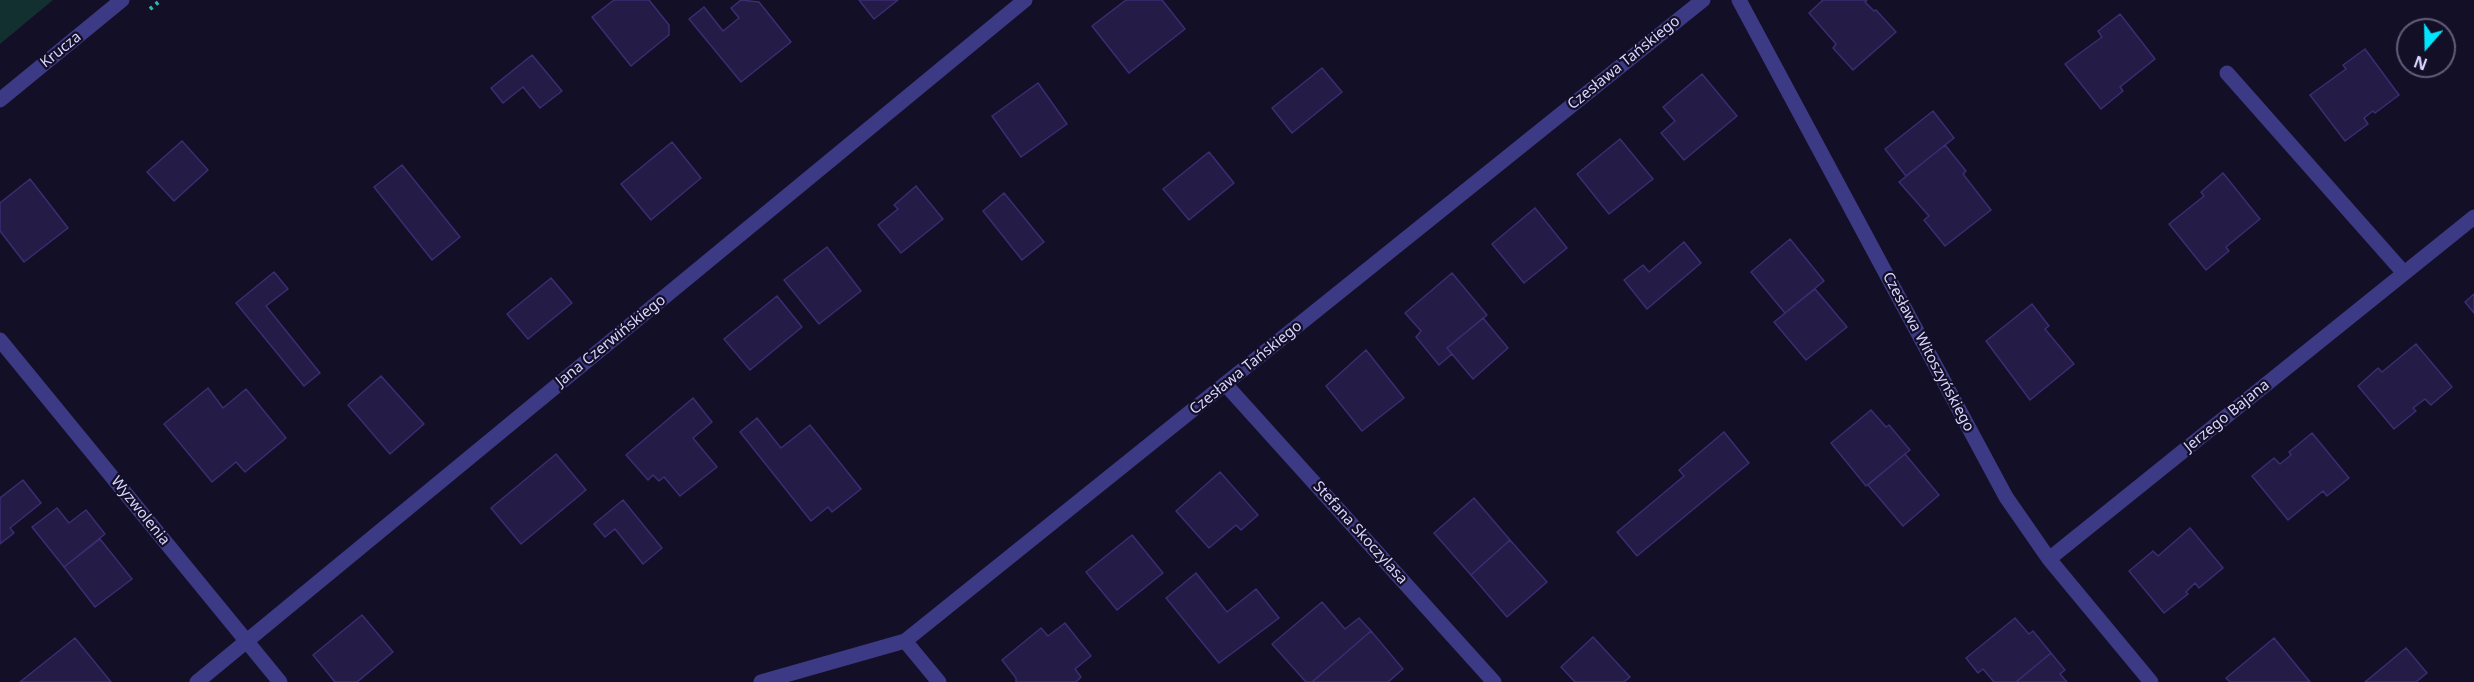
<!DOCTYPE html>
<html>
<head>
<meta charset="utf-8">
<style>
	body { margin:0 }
	#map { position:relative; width:2474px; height:682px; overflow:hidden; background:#130f26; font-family:"Noto Sans",sans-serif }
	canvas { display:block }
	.north { position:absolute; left:2396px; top:18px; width:60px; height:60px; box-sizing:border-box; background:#130f26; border:2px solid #625e7d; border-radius:50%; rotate:200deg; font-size:16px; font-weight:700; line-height:24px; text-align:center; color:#d9d4ff }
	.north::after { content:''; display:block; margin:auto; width:21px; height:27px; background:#00e5ff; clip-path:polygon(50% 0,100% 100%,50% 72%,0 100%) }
</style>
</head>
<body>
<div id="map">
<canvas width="2474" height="682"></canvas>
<div class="north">N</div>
</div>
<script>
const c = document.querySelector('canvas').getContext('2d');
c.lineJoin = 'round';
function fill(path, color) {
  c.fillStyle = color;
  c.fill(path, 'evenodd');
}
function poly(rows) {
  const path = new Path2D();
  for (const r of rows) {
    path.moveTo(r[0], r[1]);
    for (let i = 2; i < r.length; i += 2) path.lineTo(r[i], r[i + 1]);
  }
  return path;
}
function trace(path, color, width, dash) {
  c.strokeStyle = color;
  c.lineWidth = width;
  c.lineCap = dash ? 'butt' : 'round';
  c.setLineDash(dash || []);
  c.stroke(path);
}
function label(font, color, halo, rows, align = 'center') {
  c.font = font + ' "Noto Sans",sans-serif';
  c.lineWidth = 4.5;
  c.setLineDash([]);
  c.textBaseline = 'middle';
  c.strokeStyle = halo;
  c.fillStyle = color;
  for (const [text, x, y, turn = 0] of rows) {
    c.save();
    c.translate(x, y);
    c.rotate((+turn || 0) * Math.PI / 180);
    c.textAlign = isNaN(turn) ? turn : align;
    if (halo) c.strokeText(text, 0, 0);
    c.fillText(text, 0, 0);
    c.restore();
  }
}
fill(poly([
	[0,0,53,0,0,44]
]), '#12302f');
const building = poly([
	[614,0,649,0,669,25,669,35,631,66,592,17,614,0],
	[741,0,759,2,791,42,741,82,689,19,704,7,723,31,739,18,731,8,741,0],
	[859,0,898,0,874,19,859,0],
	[1126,0,1162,0,1185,29,1129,73,1092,26,1126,0],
	[1823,0,1867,0,1865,2,1874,11,1876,10,1896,32,1853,70,1833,48,1836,44,1809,13,1823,0],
	[2120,14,2155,59,2120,87,2123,91,2101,109,2065,64,2102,37,2098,31,2120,14],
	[2365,49,2399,95,2375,113,2373,111,2364,118,2368,124,2345,141,2310,95,2346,69,2343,65,2365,49],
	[532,55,562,91,540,108,523,87,503,103,491,88,532,55],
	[1322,68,1342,92,1292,133,1272,108,1322,68],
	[1702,74,1737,116,1684,160,1661,133,1675,121,1663,107,1702,74],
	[1038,83,1067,124,1021,157,992,116,1038,83],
	[1933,111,1954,138,1906,176,1885,149,1933,111],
	[1620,139,1653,179,1609,214,1577,174,1620,139],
	[182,141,208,170,174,201,147,172,182,141],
	[672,142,701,178,651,220,621,184,672,142],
	[1945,145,1966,171,1963,174,1991,210,1945,246,1924,220,1929,216,1899,182,1945,145],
	[1209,152,1234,183,1189,220,1163,189,1209,152],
	[402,165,460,237,432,260,374,187,402,165],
	[2223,173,2260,219,2226,247,2229,251,2206,270,2169,224,2204,196,2201,192,2223,173],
	[30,179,68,228,24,262,0,231,0,203,30,179],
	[916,186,943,219,901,253,878,225,898,209,894,205,916,186],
	[1004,193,1044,242,1022,260,983,211,1004,193],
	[1535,208,1567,248,1524,283,1492,244,1535,208],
	[1790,239,1824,281,1785,313,1751,272,1790,239],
	[1684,242,1701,263,1647,309,1624,280,1643,265,1649,272,1684,242],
	[827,247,861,291,819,324,784,280,827,247],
	[274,272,288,289,266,306,320,373,304,386,236,303,274,272],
	[1452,273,1487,315,1447,348,1452,354,1439,365,1416,337,1421,331,1405,313,1452,273],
	[551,278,572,303,528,339,507,314,551,278],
	[1815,289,1847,327,1806,360,1774,322,1815,289],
	[2474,294,2474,313,2465,302,2474,294],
	[777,296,802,327,750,370,724,339,777,296],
	[2032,304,2049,326,2045,329,2074,364,2030,400,1986,341,2032,304],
	[1483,318,1508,348,1473,379,1447,348,1483,318],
	[2416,344,2452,387,2431,405,2425,399,2413,408,2416,411,2394,429,2358,386,2378,368,2382,372,2416,344],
	[1366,350,1404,398,1362,431,1326,386,1366,350],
	[381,376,424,424,390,454,348,405,381,376],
	[208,388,223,408,246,389,286,438,245,472,236,462,212,482,164,424,208,388],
	[693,398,712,422,693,438,717,467,680,496,664,477,659,481,653,475,648,480,626,455,693,398],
	[1871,410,1886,427,1889,425,1910,450,1866,486,1831,443,1871,410],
	[757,418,781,448,810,425,861,489,832,512,828,507,811,521,740,432,757,418],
	[1724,432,1749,463,1637,556,1617,532,1684,476,1679,470,1724,432],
	[2312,433,2349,478,2327,496,2323,491,2288,520,2252,476,2274,458,2280,464,2291,455,2289,452,2312,433],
	[556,454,586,490,521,544,491,508,556,454],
	[1905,454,1939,495,1903,526,1868,485,1905,454],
	[1220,472,1258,515,1241,530,1236,525,1209,548,1176,511,1220,472],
	[23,480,41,503,10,528,14,533,0,544,0,498,23,480],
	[1474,498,1510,540,1471,575,1434,533,1474,498],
	[623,500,662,548,643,564,615,529,605,537,594,524,623,500],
	[57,508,69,523,86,510,105,534,64,567,32,527,57,508],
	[2190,528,2223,568,2199,588,2195,583,2186,592,2188,594,2164,613,2129,571,2153,551,2158,556,2190,528],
	[1132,535,1163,573,1117,610,1086,572,1132,535],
	[100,539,132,579,95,607,64,567,100,539],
	[1510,540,1547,582,1507,617,1471,575,1510,540],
	[1196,573,1227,612,1256,589,1279,618,1219,663,1166,598,1196,573],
	[1322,602,1345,629,1359,618,1371,631,1312,682,1306,682,1272,644,1322,602],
	[362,615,393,652,357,682,335,682,313,655,362,615],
	[2015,618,2029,634,2033,631,2051,653,2016,682,1994,682,1983,669,1978,673,1966,658,2015,618],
	[1065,623,1091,656,1075,669,1081,677,1076,682,1016,682,1016,678,1002,660,1041,628,1048,636,1065,623],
	[1371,631,1403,669,1388,682,1312,682,1371,631],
	[1593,637,1630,677,1624,682,1575,682,1561,667,1593,637],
	[75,638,111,682,20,682,75,638],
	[2274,638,2310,682,2230,682,2226,678,2274,638],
	[2406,648,2427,673,2416,682,2365,682,2406,648],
	[2051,653,2065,670,2060,674,2067,682,2016,682,2051,653]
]);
fill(building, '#241b47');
trace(building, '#3b2d73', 1.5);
trace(poly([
	[150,9,161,0]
]), '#2fb8b0', 4, [3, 4.5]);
trace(poly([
	[1739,0,2006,497,2049,559,2151,682],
	[2227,73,2404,273],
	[0,100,122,0],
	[0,340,280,682],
	[1226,385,1494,682],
	[2049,559,2474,217],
	[905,641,939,682],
	[197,682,1025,0],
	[761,682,905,641,1703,0]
]), '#3d3a85', 15);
label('15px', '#d9d4ff', '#130f26', [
	["Krucza",61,50,-39],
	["Czesława Tańskiego",1624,63,-39],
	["Jana Czerwińskiego",611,341,-39],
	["Czesława Witoszyńskiego",1928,352,62],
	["Czesława Tańskiego",1246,368,-39],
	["Jerzego Bajana",2227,416,-39],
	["Wyzwolenia",140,511,51],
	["Stefana Skoczylasa",1360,533,48]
]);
</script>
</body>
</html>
